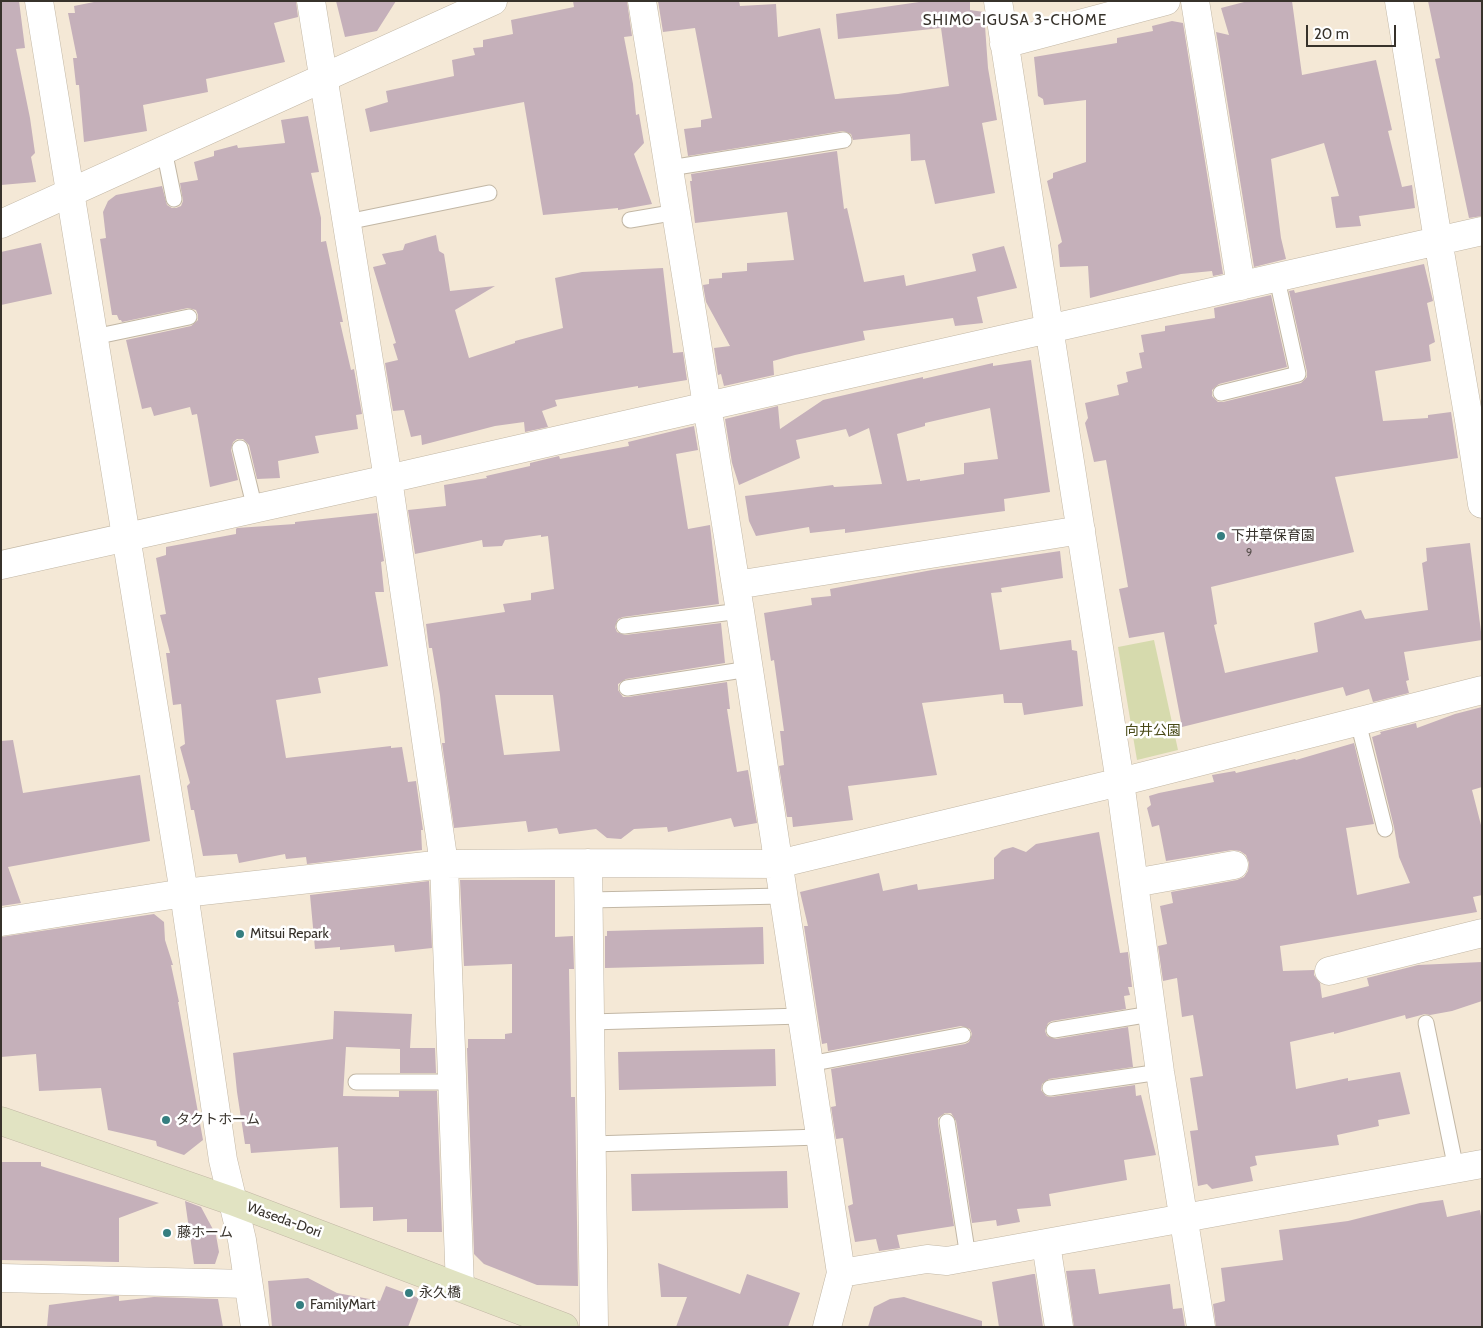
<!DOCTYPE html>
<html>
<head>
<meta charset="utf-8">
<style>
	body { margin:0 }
	#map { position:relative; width:1483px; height:1328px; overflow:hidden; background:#f4e8d6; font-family:Cabin,sans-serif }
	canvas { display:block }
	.frame { position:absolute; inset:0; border:2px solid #37322b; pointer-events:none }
	.scale { position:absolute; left:1306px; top:25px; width:90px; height:22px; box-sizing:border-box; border:2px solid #37322b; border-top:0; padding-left:6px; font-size:15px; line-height:18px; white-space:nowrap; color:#37322b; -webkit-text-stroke:4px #fff; paint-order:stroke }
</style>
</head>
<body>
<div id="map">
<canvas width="1483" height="1328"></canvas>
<div class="frame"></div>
<div class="scale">20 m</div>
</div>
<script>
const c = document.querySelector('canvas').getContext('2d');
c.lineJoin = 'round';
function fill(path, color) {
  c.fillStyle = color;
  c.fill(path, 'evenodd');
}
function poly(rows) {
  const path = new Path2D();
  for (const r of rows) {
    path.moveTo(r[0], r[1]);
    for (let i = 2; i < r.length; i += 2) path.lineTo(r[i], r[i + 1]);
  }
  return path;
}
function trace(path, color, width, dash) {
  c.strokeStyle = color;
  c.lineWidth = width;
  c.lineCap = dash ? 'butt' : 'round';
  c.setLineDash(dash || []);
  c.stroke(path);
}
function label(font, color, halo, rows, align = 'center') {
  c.font = font + ' Cabin,"Noto Sans JP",sans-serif';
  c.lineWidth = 5;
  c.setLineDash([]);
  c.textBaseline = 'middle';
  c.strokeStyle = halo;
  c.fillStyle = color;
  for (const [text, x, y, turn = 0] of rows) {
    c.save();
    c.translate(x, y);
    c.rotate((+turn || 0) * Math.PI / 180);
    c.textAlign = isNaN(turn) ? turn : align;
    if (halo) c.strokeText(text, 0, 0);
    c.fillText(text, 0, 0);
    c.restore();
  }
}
fill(poly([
	[1154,640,1178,750,1137,760,1118,647]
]), '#d6daad');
fill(poly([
	[1,1,19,1,25,48,16,49,30,118,35,153,31,157,36,182,1,185],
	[99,1,296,1,298,17,274,23,285,62,206,79,208,92,143,105,147,131,84,142,79,85,76,85,73,58,77,58,68,13,75,13,74,6],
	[336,1,396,1,377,31,345,37],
	[573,1,627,1,632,36,624,37,633,84,636,115,639,114,644,143,634,154,652,204,618,210,618,208,543,215,524,102,370,132,365,109,388,102,386,91,454,76,452,60,475,55,473,48,483,47,483,40,513,34,511,20,574,7],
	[658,1,739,1,740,6,776,4,778,37,820,28,835,99,898,94,949,86,941,28,838,39,836,14,926,1,970,1,970,10,984,12,988,68,997,120,982,123,995,193,935,204,925,160,911,161,910,134,853,140,851,134,843,131,688,156,684,129,701,127,701,120,712,118,695,28,663,32],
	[1248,1,1292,1,1302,75,1376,60,1392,130,1388,131,1402,187,1412,185,1415,208,1359,216,1361,226,1336,228,1331,197,1339,196,1324,143,1271,159,1281,238,1286,259,1254,267,1216,32,1229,35,1221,8],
	[1428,1,1482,1,1482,216,1469,218,1435,59,1440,58],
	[1172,21,1183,23,1223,274,1213,276,1212,271,1181,274,1090,298,1088,266,1060,267,1058,245,1062,242,1047,181,1053,178,1053,173,1086,162,1086,100,1044,105,1043,99,1038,96,1034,57,1117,43,1117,38,1153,31,1152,26],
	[308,116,319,172,311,173,321,218,321,242,326,241,343,322,340,322,351,370,354,369,362,414,356,415,358,429,315,436,319,453,278,461,280,478,257,479,249,445,243,439,237,439,233,442,231,450,238,480,210,487,197,414,192,415,190,407,154,416,151,407,142,409,126,340,191,326,198,320,198,315,196,310,188,308,122,322,121,320,119,320,117,315,112,315,100,239,106,238,103,212,108,201,116,195,162,186,167,205,172,208,176,208,181,206,183,201,180,183,198,180,194,162,214,156,214,151,237,145,238,148,285,143,281,120],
	[837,151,844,209,847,208,864,282,904,275,906,286,976,271,972,254,1004,246,1017,288,977,297,983,323,955,326,953,318,863,331,865,340,795,355,773,361,774,375,724,386,721,374,718,375,714,348,730,346,706,302,703,285,709,284,709,279,722,278,722,273,747,271,747,263,794,260,787,212,695,223,690,181,692,181,691,174],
	[436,235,439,251,444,254,450,291,495,286,455,310,469,358,515,343,515,341,563,328,555,278,582,272,663,268,673,353,683,352,687,380,638,388,638,386,555,400,557,406,542,411,548,427,525,432,524,422,495,426,422,445,421,435,411,437,404,410,393,411,385,363,398,360,393,344,396,343,373,267,386,264,382,254,403,250,405,244],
	[41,243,52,294,1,305,1,252],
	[1424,264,1433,301,1427,303,1435,342,1429,345,1431,361,1375,371,1383,421,1428,418,1428,415,1451,412,1458,458,1335,477,1354,552,1211,587,1217,624,1214,625,1225,673,1318,652,1314,623,1361,610,1365,619,1428,610,1422,563,1427,561,1426,548,1470,543,1482,640,1404,652,1409,680,1406,681,1409,693,1373,702,1369,689,1346,696,1343,687,1182,727,1164,632,1129,638,1119,589,1128,587,1106,460,1094,462,1085,423,1088,418,1085,403,1119,395,1117,385,1128,382,1126,372,1142,368,1139,353,1144,352,1141,335,1165,331,1165,326,1215,318,1214,308,1271,295,1287,367,1219,384,1212,390,1212,396,1218,402,1223,402,1301,383,1307,377,1307,372,1289,291,1294,290,1295,293],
	[1031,360,1050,492,1004,499,1005,511,845,533,845,529,810,533,809,527,756,536,749,521,745,496,833,485,834,487,882,484,869,428,849,437,846,429,796,440,800,458,739,485,732,463,725,419,778,406,780,429,823,400,923,377,923,379,993,363,993,366],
	[990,408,998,459,964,463,964,474,920,481,920,479,907,481,897,434,925,426,925,423],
	[694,426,698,450,676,454,688,529,710,525,719,604,623,617,618,619,615,627,617,632,625,635,721,623,725,663,626,679,618,684,618,690,623,697,628,697,727,682,730,709,727,709,737,772,748,770,757,823,734,827,731,818,668,832,667,827,634,829,621,839,607,838,596,829,559,834,557,828,528,832,526,821,454,828,442,743,445,743,440,695,432,648,429,648,426,624,505,612,503,604,531,600,531,593,554,589,548,536,541,537,541,535,505,540,502,546,483,547,482,540,415,554,408,510,446,506,444,485,487,478,486,476,530,466,530,463,559,456,560,459,629,446,628,442],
	[495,695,553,695,560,751,504,755],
	[377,513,384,561,381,562,384,592,375,592,388,666,318,678,321,693,276,700,286,758,391,746,391,748,402,747,408,782,416,781,423,830,421,830,422,850,307,864,306,857,286,859,285,854,239,863,237,854,203,856,194,810,191,810,187,786,190,783,180,747,185,744,181,704,173,705,166,653,170,653,160,615,166,614,156,558,166,555,166,547,236,534,236,529,237,528,295,524,295,522],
	[1060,551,1063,578,1001,588,1002,592,991,593,1000,650,1071,640,1072,650,1077,651,1083,706,1024,715,1022,703,1004,703,1003,694,922,703,937,775,848,786,853,820,793,827,792,817,787,817,779,766,784,765,780,731,784,731,774,660,771,661,764,613,812,605,811,598,831,596,830,589,932,570],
	[1482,707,1482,787,1472,790,1482,829,1482,895,1473,897,1477,912,1280,946,1283,971,1314,970,1314,975,1320,983,1322,998,1369,986,1367,978,1418,965,1482,962,1482,1001,1452,1011,1430,1015,1425,1014,1406,1019,1405,1015,1334,1034,1334,1032,1290,1042,1296,1089,1348,1078,1348,1081,1400,1072,1410,1114,1378,1120,1379,1126,1337,1135,1339,1145,1255,1156,1257,1165,1250,1167,1253,1181,1212,1189,1207,1184,1198,1186,1190,1131,1198,1130,1190,1078,1203,1076,1193,1015,1182,1017,1177,978,1163,981,1158,946,1167,944,1160,906,1173,903,1171,892,1237,880,1244,877,1248,871,1249,863,1246,855,1240,851,1232,850,1166,861,1159,825,1152,827,1147,808,1151,805,1149,796,1159,793,1214,782,1212,775,1235,771,1236,773,1295,759,1296,760,1354,743,1374,824,1346,828,1357,895,1410,883,1399,857,1394,827,1372,737,1381,734,1380,732,1416,723,1417,728,1455,714],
	[13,740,23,793,140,775,150,841,8,867,21,903,1,906,1,741],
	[1099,832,1120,953,1128,952,1132,987,1128,987,1130,995,1124,996,1126,1009,1052,1021,1048,1023,1045,1031,1047,1036,1056,1039,1128,1027,1133,1067,1049,1079,1042,1084,1041,1090,1046,1096,1051,1097,1135,1085,1136,1096,1141,1095,1156,1155,1124,1160,1127,1180,1049,1194,1051,1206,1017,1209,1020,1222,997,1226,996,1220,972,1223,956,1121,951,1113,945,1113,938,1118,938,1123,954,1226,897,1235,900,1248,879,1251,876,1239,855,1242,848,1206,853,1204,843,1138,836,1139,831,1107,836,1106,831,1069,965,1044,969,1042,972,1034,970,1029,961,1026,828,1051,827,1043,822,1044,804,926,808,926,800,892,879,873,883,891,917,884,918,890,994,879,994,858,1002,850,1013,847,1026,852,1036,844],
	[460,880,555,880,555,937,573,936,574,969,569,969,571,1097,575,1097,578,1286,537,1285,484,1264,474,1254,467,1048,468,1048,468,1039,505,1039,505,1034,512,1033,512,964,464,966],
	[429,881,432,948,395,952,394,945,340,950,340,947,315,949,310,895],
	[154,914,164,922,165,940,173,965,171,965,179,1002,178,1002,203,1140,184,1155,157,1146,156,1141,108,1130,101,1088,39,1091,36,1054,1,1057,1,937],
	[763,927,764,964,605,968,605,936,607,936,607,931],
	[334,1011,412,1014,410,1048,435,1048,436,1073,400,1073,400,1049,346,1047,343,1096,399,1097,399,1091,437,1091,442,1232,407,1232,407,1219,373,1221,373,1207,340,1208,338,1147,251,1153,250,1144,245,1144,237,1092,233,1053,333,1039],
	[775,1049,776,1086,619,1090,618,1052],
	[1,1162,41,1162,41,1166,159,1203,119,1218,119,1262,1,1260],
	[787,1171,788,1208,632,1211,631,1174],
	[1443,1200,1447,1217,1480,1210,1482,1223,1482,1327,1216,1327,1213,1304,1225,1301,1221,1268,1283,1260,1279,1230,1348,1221,1420,1203],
	[185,1201,201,1207,216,1235,219,1252,215,1264,194,1264],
	[658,1263,740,1294,747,1274,800,1293,788,1327,676,1327,687,1297,661,1297],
	[1095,1269,1099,1294,1170,1284,1173,1309,1182,1308,1185,1327,1074,1327,1066,1271],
	[1033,1274,1035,1274,1043,1327,999,1327,992,1282],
	[308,1278,337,1293,380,1301,386,1286,419,1298,408,1327,272,1327,268,1281],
	[116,1296,119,1296,119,1301,154,1297,218,1299,223,1327,47,1327,49,1305],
	[904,1297,982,1321,982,1327,868,1327,874,1307,890,1299]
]), '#c5b0ba');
const service = poly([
	[164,150,174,199],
	[670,168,844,140],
	[630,220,677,212],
	[347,222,489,193],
	[94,337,189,317],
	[1221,393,1298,374,1277,279],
	[240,448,255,509],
	[624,626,740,611],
	[627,688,749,669],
	[1358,722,1385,829],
	[589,900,783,896],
	[590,1022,802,1016],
	[1426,1023,1456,1169],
	[1054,1030,1151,1014],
	[809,1064,963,1035],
	[356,1082,452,1082],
	[1050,1088,1160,1072],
	[947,1122,968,1257],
	[592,1144,820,1137]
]);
const minor = poly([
	[311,1,388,479,444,864,460,1287],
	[642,1,740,611,841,1273,827,1327],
	[998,1,1120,782,1160,1072,1201,1327],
	[1195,1,1241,286],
	[1399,1,1438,240,1469,420,1482,504],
	[1004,44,1166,1],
	[1,224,493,1],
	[1,565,388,479,708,406,1482,231],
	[736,585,1081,530],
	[588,863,594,1327],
	[1134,883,1234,865],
	[1,922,184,893,444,864,588,863,778,864,1120,782,1482,690],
	[1329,971,1482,933],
	[1046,1244,1059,1327],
	[841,1273,927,1259,947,1261,1482,1164],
	[1,1278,248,1284]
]);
const tertiary = poly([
	[39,1,184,893,223,1160,242,1240,255,1327]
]);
const secondary = poly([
	[1,1121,232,1201,564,1327]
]);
trace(service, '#c2b7a5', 17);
trace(minor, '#c2b7a5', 29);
trace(tertiary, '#c2b7a5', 29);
trace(secondary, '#c2b7a5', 29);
trace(service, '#fff', 15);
trace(minor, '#fff', 28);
trace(tertiary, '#fff', 28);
trace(secondary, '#e1e3c2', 28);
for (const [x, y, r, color] of [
	[1221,536,5,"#357e80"],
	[240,934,5,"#357e80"],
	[166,1120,5,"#357e80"],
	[167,1233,5,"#357e80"],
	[409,1293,5,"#357e80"],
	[300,1305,5,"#357e80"]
]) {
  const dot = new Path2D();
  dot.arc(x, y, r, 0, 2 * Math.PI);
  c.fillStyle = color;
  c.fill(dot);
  trace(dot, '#fff', 2);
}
label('11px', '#5a524f', null, [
	["9",1249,553]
]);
label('14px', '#37322b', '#fff', [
	["下井草保育園",1231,536],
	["Mitsui Repark",250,934],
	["タクトホーム",176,1120],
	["藤ホーム",177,1233],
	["永久橋",419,1293],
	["FamilyMart",310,1305]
], 'left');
label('14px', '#484916', '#fff', [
	["向井公園",1153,731]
]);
label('14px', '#37322b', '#fff', [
	["Waseda-Dori",284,1220,20]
]);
c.letterSpacing = '1px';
label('15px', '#37322b', '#fff', [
	["SHIMO-IGUSA 3-CHOME",1015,21]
]);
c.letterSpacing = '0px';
</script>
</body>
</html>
